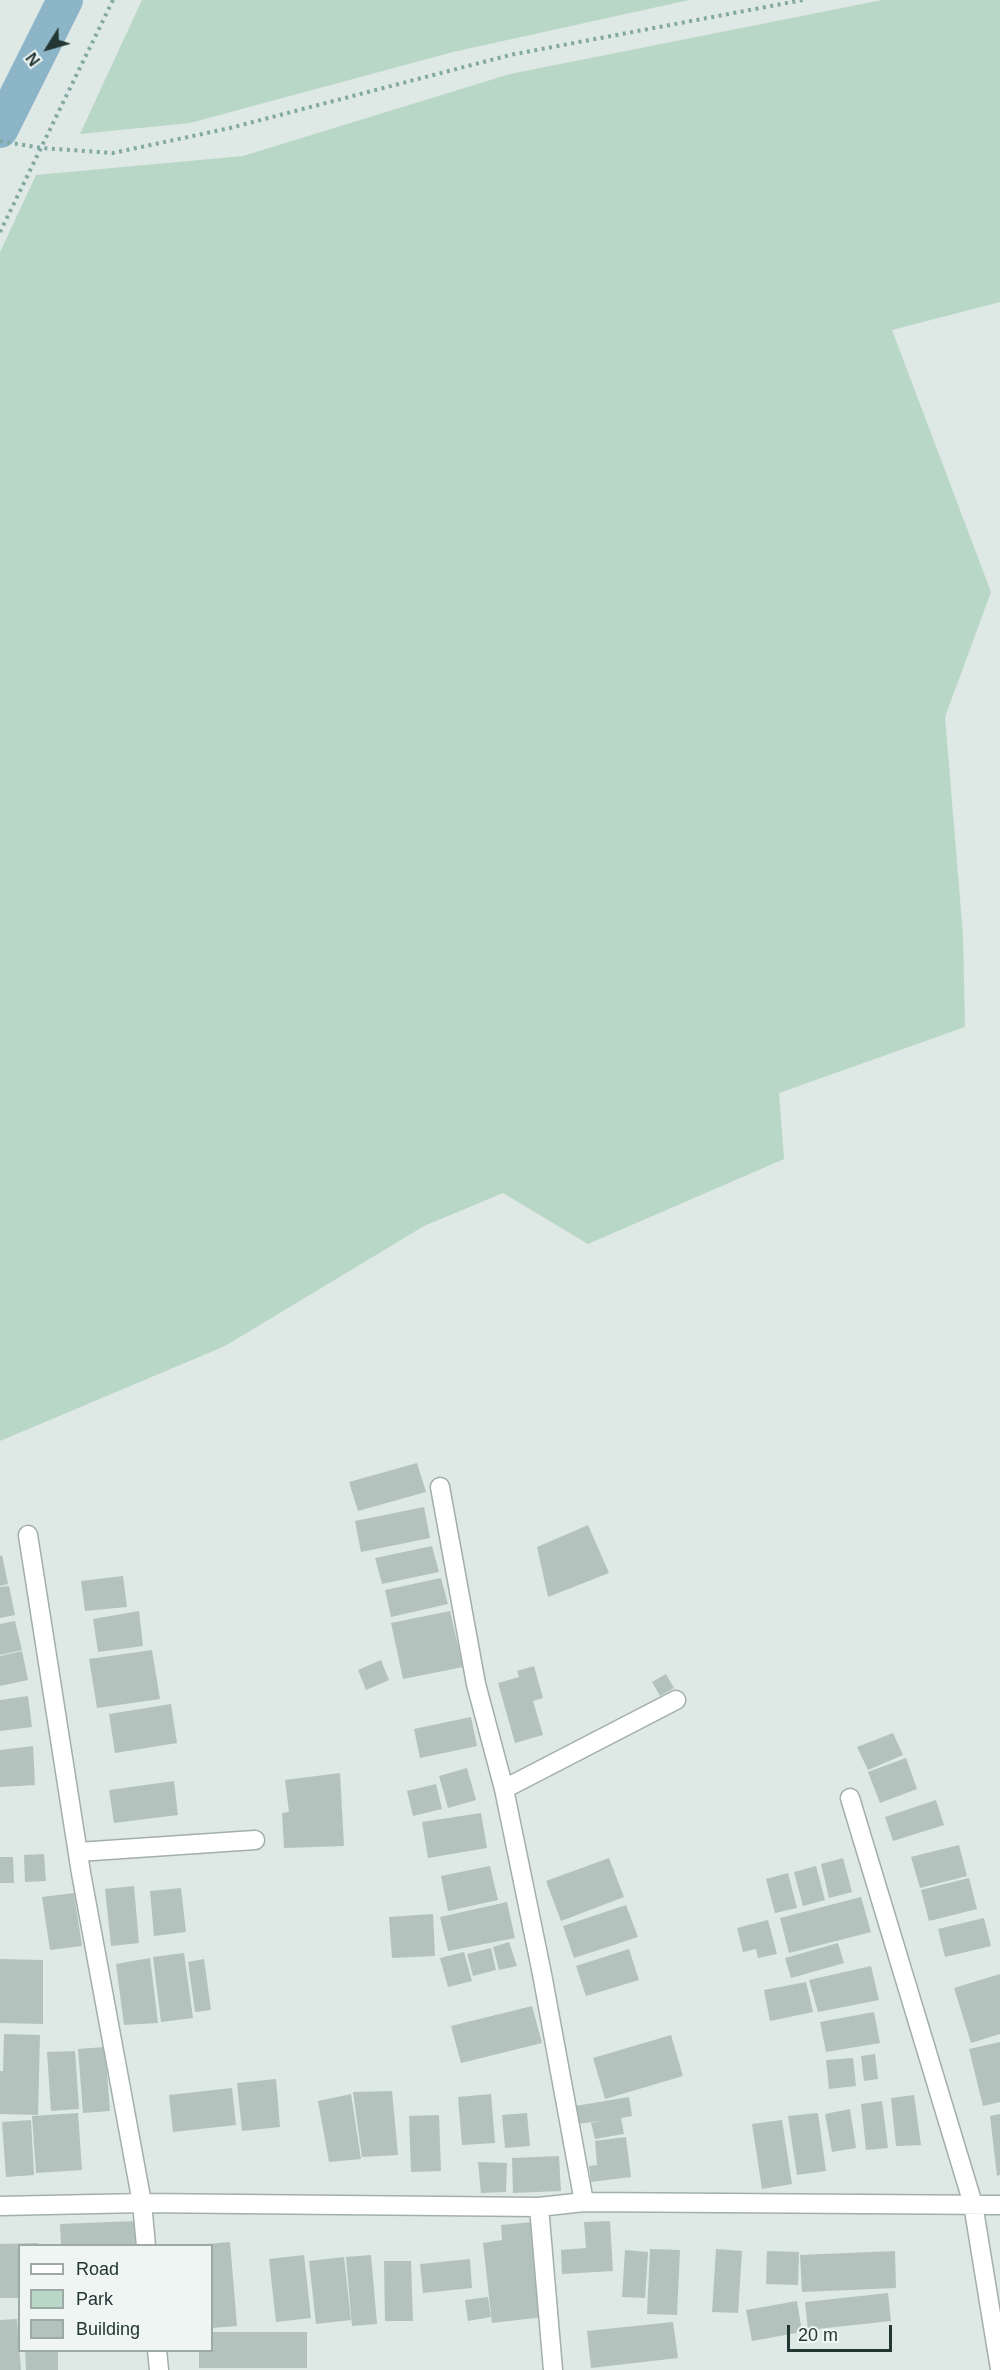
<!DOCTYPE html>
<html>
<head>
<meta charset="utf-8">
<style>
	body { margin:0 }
	#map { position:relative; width:1000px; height:2370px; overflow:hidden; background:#dee8e5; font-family:Helvetica,sans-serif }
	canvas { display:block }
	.legend { position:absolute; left:18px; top:2244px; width:195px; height:108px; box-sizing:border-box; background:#eef5f3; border:2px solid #9ca9a6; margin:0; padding:8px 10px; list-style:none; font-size:18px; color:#223633 }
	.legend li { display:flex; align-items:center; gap:12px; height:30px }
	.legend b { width:30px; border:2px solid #9ca9a6 }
	.north { position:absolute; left:18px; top:18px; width:60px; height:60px; -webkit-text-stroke:4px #eef5f3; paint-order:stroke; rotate:233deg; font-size:16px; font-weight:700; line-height:24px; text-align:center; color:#223633 }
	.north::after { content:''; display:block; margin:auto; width:21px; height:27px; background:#223633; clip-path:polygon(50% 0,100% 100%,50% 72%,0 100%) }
	.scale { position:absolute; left:787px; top:2325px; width:105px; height:27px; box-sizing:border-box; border:3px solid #223633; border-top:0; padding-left:8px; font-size:18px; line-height:21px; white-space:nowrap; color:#223633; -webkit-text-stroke:4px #eef5f3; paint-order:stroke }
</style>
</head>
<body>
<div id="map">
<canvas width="1000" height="2370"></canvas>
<ul class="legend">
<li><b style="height:8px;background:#fff"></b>Road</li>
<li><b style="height:16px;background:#b9d7c6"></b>Park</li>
<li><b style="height:16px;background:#b4c2be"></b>Building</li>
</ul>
<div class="north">N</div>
<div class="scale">20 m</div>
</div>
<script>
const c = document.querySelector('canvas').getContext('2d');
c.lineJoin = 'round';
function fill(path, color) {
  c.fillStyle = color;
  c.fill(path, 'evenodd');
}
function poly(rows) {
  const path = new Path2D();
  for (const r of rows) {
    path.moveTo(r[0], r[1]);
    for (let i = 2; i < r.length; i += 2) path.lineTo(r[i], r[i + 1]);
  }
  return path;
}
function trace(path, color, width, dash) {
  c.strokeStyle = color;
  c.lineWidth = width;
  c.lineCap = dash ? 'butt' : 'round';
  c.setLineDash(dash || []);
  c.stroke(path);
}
fill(poly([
	[142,0,689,0,453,52,190,123,80,134],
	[882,0,1000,0,1000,302,892,330,991,592,945,717,963,935,965,1027,779,1093,784,1159,588,1244,503,1193,424,1226,225,1346,0,1441,0,252,36,175,243,156,510,74]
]), '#b9d7c6');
trace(poly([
	[0,130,65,0]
]), '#8cb5c7', 36);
fill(poly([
	[417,1463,426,1492,358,1511,349,1482],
	[424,1507,430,1538,361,1552,355,1521],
	[588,1525,609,1573,548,1597,537,1547],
	[432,1546,439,1572,382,1584,375,1558],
	[2,1555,8,1584,0,1586,0,1556],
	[123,1576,127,1607,85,1611,81,1581],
	[441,1578,448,1604,391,1617,385,1590],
	[9,1586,15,1615,0,1618,0,1587],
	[139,1611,143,1646,98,1652,93,1619],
	[450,1611,463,1667,403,1679,391,1623],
	[15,1621,22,1650,0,1655,0,1624],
	[152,1650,160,1699,97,1708,89,1659],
	[22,1651,28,1680,0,1686,0,1656],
	[381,1660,389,1680,366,1690,358,1670],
	[534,1666,543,1698,533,1701,543,1735,515,1743,498,1683,519,1677,517,1671],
	[666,1674,674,1688,660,1696,652,1682],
	[28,1696,32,1727,0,1731,0,1700],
	[171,1704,177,1743,115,1753,109,1714],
	[471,1717,477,1746,420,1758,414,1729],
	[893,1733,903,1755,868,1770,857,1747],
	[33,1746,35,1785,0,1787,0,1750],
	[906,1758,917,1789,880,1803,868,1772],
	[467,1768,476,1800,448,1808,439,1776],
	[340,1773,344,1846,284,1848,282,1813,289,1812,285,1780],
	[174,1781,178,1815,114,1823,109,1790],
	[436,1784,442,1809,413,1816,407,1791],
	[936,1800,944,1825,893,1841,885,1817],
	[481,1813,487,1848,428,1858,422,1822],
	[959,1845,967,1876,920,1888,911,1857],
	[44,1854,46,1881,25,1882,24,1855],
	[0,1857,13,1857,14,1883,0,1883],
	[609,1858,624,1897,561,1921,546,1881],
	[843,1858,852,1892,829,1898,821,1864],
	[490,1866,498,1900,448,1911,441,1876],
	[816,1866,825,1900,803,1906,794,1872],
	[788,1873,797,1908,775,1913,766,1879],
	[969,1878,977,1909,929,1921,921,1890],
	[134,1886,139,1943,111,1946,105,1889],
	[181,1888,186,1932,154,1936,150,1891],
	[74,1893,82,1946,50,1950,42,1897],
	[861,1897,871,1932,789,1953,780,1918],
	[507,1902,515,1938,448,1951,440,1917],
	[626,1905,638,1937,574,1958,563,1926],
	[433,1914,435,1956,392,1958,389,1917],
	[984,1918,991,1946,945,1957,938,1929],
	[768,1920,777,1954,758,1958,756,1949,743,1952,737,1928],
	[509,1942,517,1966,499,1970,493,1947],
	[838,1943,844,1963,791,1978,785,1958],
	[491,1948,496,1970,473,1976,467,1954],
	[629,1949,639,1980,586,1996,576,1966],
	[464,1952,472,1981,448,1987,440,1958],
	[184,1953,193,2018,161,2022,153,1957],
	[150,1958,158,2023,124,2025,116,1964],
	[0,1959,43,1960,43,2024,0,2023],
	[204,1959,211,2010,195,2012,188,1962],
	[871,1966,879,2000,818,2012,809,1980],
	[1000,1974,1000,2034,971,2043,954,1988],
	[806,1982,813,2012,770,2021,764,1990],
	[532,2006,542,2043,461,2063,451,2026],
	[874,2012,880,2043,826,2052,820,2022],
	[4,2034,40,2035,38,2115,0,2114,0,2071,3,2071],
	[671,2035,683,2076,605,2099,593,2058],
	[1000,2042,1000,2102,983,2106,969,2049],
	[105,2047,110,2111,83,2113,78,2049],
	[75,2051,79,2109,51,2111,47,2052],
	[875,2054,878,2079,864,2081,861,2056],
	[853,2058,856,2086,829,2089,826,2060],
	[276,2079,280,2127,242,2131,237,2083],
	[232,2088,236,2125,173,2132,169,2095],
	[392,2091,398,2155,362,2157,353,2092],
	[351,2094,361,2159,329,2162,318,2101],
	[491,2094,495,2143,462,2145,458,2097],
	[914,2095,921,2145,896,2146,891,2098],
	[629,2097,632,2116,621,2118,624,2134,595,2139,591,2123,600,2121,578,2124,575,2106],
	[882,2101,888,2148,866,2150,861,2104],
	[850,2109,856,2148,832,2152,825,2114],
	[78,2113,82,2170,36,2173,32,2116],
	[527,2113,530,2146,505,2148,502,2115],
	[818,2113,826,2171,797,2175,788,2116],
	[1000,2114,1000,2175,997,2176,990,2116],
	[439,2115,441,2171,411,2172,409,2116],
	[31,2120,34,2175,6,2177,2,2122],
	[782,2120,792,2184,762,2189,752,2124],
	[626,2137,631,2177,591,2182,589,2166,597,2165,595,2141],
	[559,2156,561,2191,513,2193,512,2158],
	[478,2162,507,2163,506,2192,481,2193],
	[136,2221,138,2246,61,2246,60,2224],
	[610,2221,613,2271,562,2274,561,2250,586,2248,584,2222],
	[533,2222,544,2317,492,2323,483,2243,502,2240,501,2225],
	[230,2242,237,2326,212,2328,212,2246,207,2244],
	[38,2243,38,2246,20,2246,20,2298,0,2298,0,2244],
	[650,2249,680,2250,677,2315,647,2314],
	[716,2249,742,2251,738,2313,712,2312],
	[625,2250,648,2252,645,2298,622,2297],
	[767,2251,799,2252,798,2285,766,2284],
	[895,2251,896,2288,802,2292,800,2255],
	[304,2255,311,2318,276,2322,269,2259],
	[371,2255,377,2324,352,2326,346,2257],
	[344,2257,351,2320,316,2324,309,2261],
	[470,2259,472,2288,423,2293,420,2264],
	[384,2261,411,2261,413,2321,385,2321],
	[888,2293,891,2321,808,2330,805,2302],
	[488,2297,491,2317,468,2321,465,2300],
	[797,2301,802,2332,752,2341,746,2310],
	[17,2319,21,2370,0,2370,0,2320],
	[673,2322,678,2358,591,2368,587,2331],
	[212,2332,307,2332,307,2368,199,2368,199,2350,212,2350],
	[25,2350,58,2350,58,2370,26,2370]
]), '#b4c2be');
const minor = poly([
	[440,1487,476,1684,504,1789,542,1974,584,2202],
	[28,1535,81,1873,142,2203,146,2246],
	[504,1789,676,1700],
	[850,1798,973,2204,1000,2369],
	[78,1852,255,1840],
	[0,2206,142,2203,539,2207,584,2202,1000,2205],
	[539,2207,553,2370],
	[157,2350,159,2370]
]);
trace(minor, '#a2afac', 21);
trace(poly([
	[0,141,41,148,113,153,230,128,510,55,803,0],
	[0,232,113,0]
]), '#82a8a2', 4, [3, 4.5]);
trace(minor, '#fff', 18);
</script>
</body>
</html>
